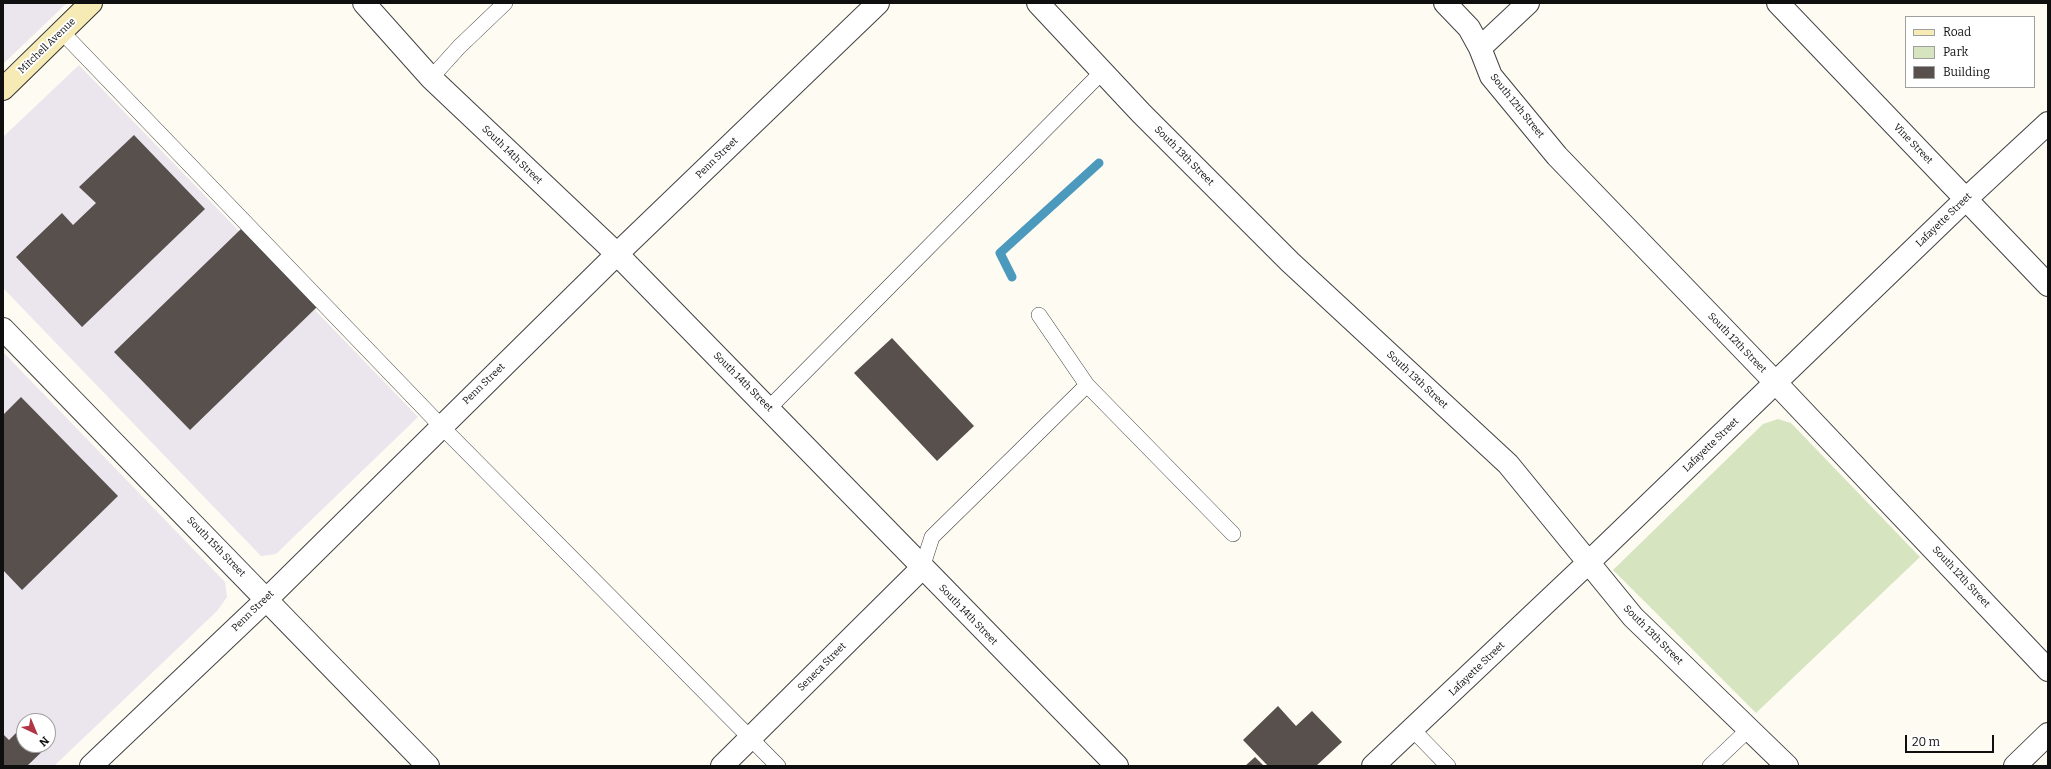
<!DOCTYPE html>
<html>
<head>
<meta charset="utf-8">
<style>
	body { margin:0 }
	#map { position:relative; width:2051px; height:769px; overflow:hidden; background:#fefbf3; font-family:Bitter,serif }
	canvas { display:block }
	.frame { position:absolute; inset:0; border:4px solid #0f0f0f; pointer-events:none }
	.legend { position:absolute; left:1905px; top:16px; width:130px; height:72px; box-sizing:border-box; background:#fff; border:1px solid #9f9f9f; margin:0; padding:5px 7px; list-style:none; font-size:12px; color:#0f0f0f }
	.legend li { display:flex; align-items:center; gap:8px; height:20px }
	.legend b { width:20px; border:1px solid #9f9f9f }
	.north { position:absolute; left:16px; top:713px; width:40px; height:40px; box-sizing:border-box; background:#fff; border:1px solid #9f9f9f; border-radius:50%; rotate:136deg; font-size:11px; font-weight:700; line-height:16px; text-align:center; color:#0f0f0f }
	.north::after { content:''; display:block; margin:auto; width:14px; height:18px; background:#b03645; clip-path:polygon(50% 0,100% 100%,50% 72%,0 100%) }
	.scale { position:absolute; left:1905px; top:735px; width:89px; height:18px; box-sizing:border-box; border:2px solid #0f0f0f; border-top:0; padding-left:5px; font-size:12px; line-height:14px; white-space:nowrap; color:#0f0f0f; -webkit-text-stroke:3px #fff; paint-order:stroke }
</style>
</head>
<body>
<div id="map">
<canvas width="2051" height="769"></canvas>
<div class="frame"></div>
<ul class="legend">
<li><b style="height:5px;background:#f6eab5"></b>Road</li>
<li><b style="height:11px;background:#d6e5bf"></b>Park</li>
<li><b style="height:11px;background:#57504d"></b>Building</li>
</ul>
<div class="north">N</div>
<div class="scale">20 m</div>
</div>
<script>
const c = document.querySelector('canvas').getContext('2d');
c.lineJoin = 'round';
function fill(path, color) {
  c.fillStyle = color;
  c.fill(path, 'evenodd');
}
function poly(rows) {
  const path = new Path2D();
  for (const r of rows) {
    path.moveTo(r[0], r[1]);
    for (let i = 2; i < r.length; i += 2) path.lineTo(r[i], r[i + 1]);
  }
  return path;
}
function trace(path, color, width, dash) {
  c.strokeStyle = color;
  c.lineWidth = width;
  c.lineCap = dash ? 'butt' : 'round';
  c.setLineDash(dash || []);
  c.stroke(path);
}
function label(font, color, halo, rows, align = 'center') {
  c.font = font + ' Bitter,serif';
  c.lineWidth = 4;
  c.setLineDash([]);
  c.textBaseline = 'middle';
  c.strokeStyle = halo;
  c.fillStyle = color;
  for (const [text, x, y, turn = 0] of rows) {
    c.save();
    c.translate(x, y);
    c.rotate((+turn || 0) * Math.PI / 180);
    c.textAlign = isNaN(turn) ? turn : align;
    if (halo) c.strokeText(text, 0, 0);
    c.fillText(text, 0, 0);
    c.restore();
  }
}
fill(poly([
	[3,3,67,3,3,64],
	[79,65,418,417,276,554,261,556,3,288,3,137],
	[3,352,225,582,227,597,217,611,54,766,3,766],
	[24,721,48,721,48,745,24,745]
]), '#ebe5ed');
fill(poly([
	[1778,419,1791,423,1920,557,1756,713,1613,570,1763,424]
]), '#d6e5bf');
trace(poly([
	[1012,277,1000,253,1099,163]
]), '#4c99be', 9);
fill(poly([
	[134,135,205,209,82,327,16,257,62,213,73,225,96,203,79,187],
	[241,229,317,307,190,430,114,352],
	[892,338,974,426,937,461,854,373],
	[21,397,118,496,22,590,3,570,3,415],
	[1278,706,1296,726,1312,711,1342,742,1316,766,1268,766,1243,740],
	[24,725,24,745,48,745,48,738,52,742,27,766,3,766,3,734,9,740],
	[1255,757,1264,766,1245,766]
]), '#57504d');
const service = poly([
	[61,31,441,426,778,766],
	[431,78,459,47,505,3],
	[1039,315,1087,385,1233,534],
	[769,408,1102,72],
	[922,568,932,537,1087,385],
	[1413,730,1448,766],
	[1710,766,1749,729]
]);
const minor = poly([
	[364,3,431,78,617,254,1117,766],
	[1038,3,1141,113,1290,262,1508,464,1633,617,1787,766],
	[1445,3,1469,28,1480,48,1491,76,1557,156,1775,382,2048,670],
	[1778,3,2048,285],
	[1480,48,1528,3],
	[3,329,428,766],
	[91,766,267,599,617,254,878,3],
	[722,766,922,568],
	[1373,766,1589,562,1966,199,2048,123]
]);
const tertiary = poly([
	[2015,766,2048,734]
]);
const secondary = poly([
	[3,89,91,3]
]);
trace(service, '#424242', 16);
trace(minor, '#424242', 24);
trace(tertiary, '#424242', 24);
trace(secondary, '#313131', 24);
trace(service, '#fff', 15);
trace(minor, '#fff', 22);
trace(tertiary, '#fff', 22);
trace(secondary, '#f6eab5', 22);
label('10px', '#0f0f0f', '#fff', [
	["Mitchell Avenue",47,46,-44],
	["South 12th Street",1517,106,51],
	["Vine Street",1913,144,46],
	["South 14th Street",512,155,44],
	["South 13th Street",1184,156,45],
	["Penn Street",717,158,-44],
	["Lafayette Street",1944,220,-44],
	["South 12th Street",1737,343,46],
	["South 13th Street",1417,380,43],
	["South 14th Street",743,382,45],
	["Penn Street",484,384,-44],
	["Lafayette Street",1711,445,-44],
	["South 15th Street",216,547,46],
	["South 12th Street",1961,577,47],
	["Penn Street",253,611,-44],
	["South 14th Street",968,615,46],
	["South 13th Street",1653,635,45],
	["Seneca Street",822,667,-45],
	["Lafayette Street",1477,669,-44]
]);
</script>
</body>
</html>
